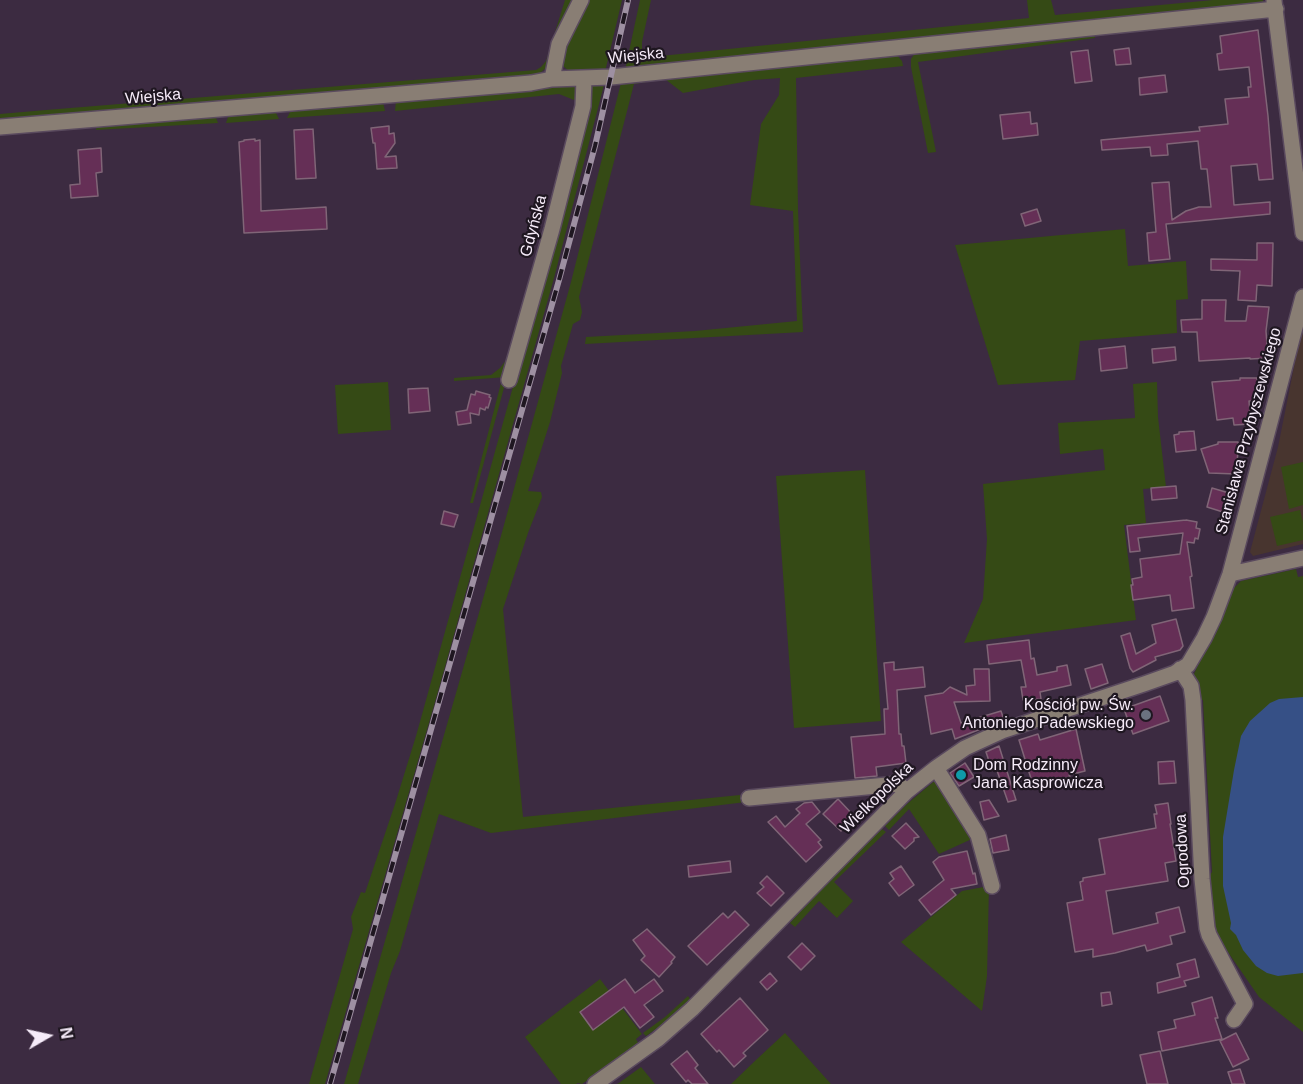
<!DOCTYPE html>
<html>
<head>
<meta charset="utf-8">
<style>
	body { margin:0 }
	#map { position:relative; width:1303px; height:1084px; overflow:hidden; background:#3c2b41; font-family:Helvetica,sans-serif }
	canvas { display:block }
	.north { position:absolute; left:18px; top:1006px; width:60px; height:60px; -webkit-text-stroke:4px #1f1721; paint-order:stroke; rotate:81deg; font-size:16px; font-weight:700; line-height:24px; text-align:center; color:#f6ebf9 }
	.north::after { content:''; display:block; margin:auto; width:21px; height:27px; background:#f6ebf9; clip-path:polygon(50% 0,100% 100%,50% 72%,0 100%) }
</style>
</head>
<body>
<div id="map">
<canvas width="1303" height="1084"></canvas>
<div class="north">N</div>
</div>
<script>
const c = document.querySelector('canvas').getContext('2d');
c.lineJoin = 'round';
function fill(path, color) {
  c.fillStyle = color;
  c.fill(path, 'evenodd');
}
function poly(rows) {
  const path = new Path2D();
  for (const r of rows) {
    path.moveTo(r[0], r[1]);
    for (let i = 2; i < r.length; i += 2) path.lineTo(r[i], r[i + 1]);
  }
  return path;
}
function trace(path, color, width, dash) {
  c.strokeStyle = color;
  c.lineWidth = width;
  c.lineCap = dash ? 'butt' : 'round';
  c.setLineDash(dash || []);
  c.stroke(path);
}
function label(font, color, halo, rows, align = 'center') {
  c.font = font + ' Helvetica,sans-serif';
  c.lineWidth = 4.5;
  c.setLineDash([]);
  c.textBaseline = 'middle';
  c.strokeStyle = halo;
  c.fillStyle = color;
  for (const [text, x, y, turn = 0] of rows) {
    c.save();
    c.translate(x, y);
    c.rotate((+turn || 0) * Math.PI / 180);
    c.textAlign = isNaN(turn) ? turn : align;
    if (halo) c.strokeText(text, 0, 0);
    c.fillText(text, 0, 0);
    c.restore();
  }
}
fill(poly([
	[1301,332,1303,332,1303,544,1253,556,1250,552,1278,447]
]), '#48352f');
fill(poly([
	[565,0,576,0,551,62,546,68,536,76,88,115,0,118,0,114,46,110,536,70,541,67,546,61],
	[587,0,622,0,605,72,570,72,563,66,562,61,562,53],
	[640,0,651,0,642,42,642,52,651,57,1029,18,1027,0,1051,0,1055,15,1213,0,1263,0,1264,5,625,70],
	[1094,32,1095,38,918,62,936,152,928,153,911,67,911,59,917,50],
	[896,54,902,61,903,66,796,78,798,210,803,332,585,344,586,337,695,331,797,321,793,211,750,205,761,124,779,95,780,78,754,80,683,93,665,79,634,84,579,297,582,312,580,320,573,324,561,366,562,373,550,422,528,491,541,492,542,497,528,533,503,609,523,817,740,795,746,802,491,833,439,814,400,951,391,973,358,1084,344,1084,499,543,571,282,622,79],
	[605,81,554,278,439,688,325,1084,309,1084,353,929,351,917,361,892,365,893,395,804,416,736,544,275,591,84],
	[570,85,576,87,579,92,579,102,559,94,395,111,396,101,474,95],
	[383,102,385,111,287,118,291,110],
	[275,111,279,119,226,123,229,114],
	[215,115,218,123,96,130,97,123],
	[1125,229,1128,266,1186,261,1188,299,1176,300,1177,333,1080,341,1075,380,998,385,955,245],
	[515,348,506,377,454,381,454,378,491,375,500,368],
	[388,382,391,430,338,434,335,385],
	[1157,382,1158,417,1166,487,1143,489,1146,523,1124,525,1136,620,964,643,983,599,987,539,983,484,1105,470,1103,449,1060,454,1058,423,1135,418,1133,384],
	[501,383,505,384,473,503,470,503],
	[1303,462,1303,505,1289,509,1281,467],
	[865,470,881,721,794,728,776,476],
	[1300,510,1303,522,1303,540,1277,546,1270,517],
	[1296,569,1298,577,1303,576,1303,1032,1259,997,1214,932,1207,879,1212,872,1203,700,1196,700,1194,674,1232,590,1241,581],
	[938,778,974,838,939,854,909,809,889,830,885,826,907,804],
	[882,829,886,832,834,882,853,901,837,918,819,901,795,927,790,923,830,879],
	[989,886,987,976,982,1011,901,942,962,891],
	[600,979,642,1034,636,1039,638,1043,582,1084,578,1083,576,1084,561,1084,525,1037],
	[688,996,690,999,668,1020,646,1036,643,1033,665,1017],
	[785,1033,831,1084,731,1084,757,1059],
	[641,1067,655,1084,617,1084,619,1083]
]), '#354a15');
fill(poly([
	[1303,697,1303,973,1278,976,1267,973,1256,966,1243,950,1236,935,1230,929,1231,923,1223,886,1223,837,1234,770,1241,736,1250,721,1270,703,1279,699]
]), '#365086');
const building = poly([
	[1258,30,1268,116,1273,179,1259,180,1257,164,1231,166,1234,205,1270,202,1270,214,1166,224,1170,259,1149,261,1147,233,1156,232,1152,183,1169,182,1172,220,1186,211,1199,207,1211,207,1207,169,1201,169,1198,141,1167,144,1168,155,1151,156,1150,147,1102,150,1101,140,1200,131,1199,127,1228,124,1225,99,1249,97,1248,87,1251,87,1249,67,1219,70,1217,54,1222,53,1220,36,1258,30],
	[1129,48,1131,64,1116,65,1114,50,1129,48],
	[1088,50,1092,81,1075,83,1071,52,1088,50],
	[1165,75,1167,92,1140,95,1139,78,1165,75],
	[1030,112,1031,124,1037,123,1038,135,1003,139,1000,115,1030,112],
	[389,126,389,134,394,133,395,143,385,157,396,156,397,168,377,169,375,143,373,143,371,128,389,126],
	[313,129,316,178,296,179,294,130,313,129],
	[255,139,255,141,260,140,261,211,326,207,327,229,244,233,239,142,244,141,244,140,255,139],
	[101,148,102,172,96,173,98,196,71,198,70,185,80,184,78,150,101,148],
	[1037,209,1041,221,1025,226,1021,214,1037,209],
	[1257,243,1273,243,1272,286,1257,285,1256,301,1238,300,1240,271,1211,270,1211,259,1257,260,1257,243],
	[1202,300,1226,300,1225,321,1246,321,1248,306,1269,307,1266,331,1268,358,1250,359,1250,358,1199,361,1197,332,1182,332,1181,320,1202,319,1202,300],
	[1125,346,1127,368,1101,371,1099,349,1125,346],
	[1175,347,1176,360,1153,363,1152,349,1175,347],
	[1240,378,1257,378,1257,401,1249,401,1251,424,1234,425,1233,418,1217,420,1212,382,1240,380,1240,378],
	[428,388,430,411,409,413,408,389,428,388],
	[476,391,490,395,489,397,491,398,488,408,486,407,485,410,480,408,479,415,470,413,471,423,458,425,456,412,467,410,471,394,475,395,476,391],
	[1194,431,1196,450,1176,452,1174,435,1179,434,1179,432,1194,431],
	[1218,442,1238,442,1237,474,1209,473,1201,449,1218,444,1218,442],
	[1176,486,1177,498,1152,500,1151,488,1176,486],
	[1212,488,1229,493,1223,512,1207,507,1212,488],
	[444,511,458,515,454,527,441,524,444,511],
	[1186,520,1197,522,1196,528,1200,529,1198,539,1195,538,1194,543,1187,542,1192,576,1190,577,1194,608,1172,611,1170,595,1133,600,1131,585,1133,585,1132,579,1142,577,1140,559,1180,554,1183,533,1138,538,1140,551,1130,552,1127,526,1186,520],
	[1176,619,1183,646,1180,650,1155,657,1156,660,1133,672,1130,668,1121,636,1130,633,1136,654,1156,643,1152,625,1176,619],
	[1029,640,1031,659,1034,658,1037,675,1057,671,1057,667,1067,665,1071,685,1040,692,1041,699,1023,700,1021,687,1026,687,1021,660,989,664,987,645,1029,640],
	[894,662,894,670,923,667,925,687,897,690,899,734,901,734,902,746,904,746,906,763,876,767,877,776,855,778,851,737,885,734,884,709,888,709,884,663,894,662],
	[1102,664,1108,683,1091,689,1085,669,1102,664],
	[974,669,989,669,990,701,954,702,961,723,1001,711,1004,720,955,739,952,729,931,734,925,696,943,693,950,687,967,695,966,686,975,685,974,669],
	[1160,696,1169,721,1133,734,1124,709,1160,696],
	[1076,729,1085,771,1069,775,1070,777,1033,785,1019,740,1038,734,1040,740,1076,729],
	[999,746,1016,800,1008,802,994,762,990,764,986,752,999,746],
	[1174,761,1176,783,1159,784,1158,762,1174,761],
	[965,763,974,777,959,786,950,773,965,763],
	[838,799,856,818,846,828,845,827,841,831,823,814,838,799],
	[989,800,999,816,984,820,980,802,989,800],
	[812,802,820,812,806,824,821,840,818,842,822,847,806,862,768,822,776,816,785,827,800,813,796,809,804,803,812,802],
	[1168,803,1171,824,1170,824,1176,861,1165,863,1168,881,1106,891,1113,934,1158,923,1156,913,1179,907,1185,932,1170,936,1172,944,1147,951,1145,945,1115,953,1093,957,1093,949,1075,952,1067,903,1083,900,1080,882,1083,881,1083,878,1105,874,1099,839,1156,828,1154,814,1157,814,1155,805,1168,803],
	[906,823,919,837,914,838,914,841,905,849,892,836,906,823],
	[1006,835,1009,850,993,853,990,839,1006,835],
	[967,851,973,874,975,873,977,884,951,889,956,895,931,915,919,900,944,880,933,862,939,857,967,851],
	[730,861,731,872,689,877,688,866,730,861],
	[901,866,914,885,899,896,889,883,894,879,890,873,901,866],
	[767,876,784,893,771,906,757,893,764,887,760,883,767,876],
	[735,911,749,925,707,965,688,946,723,913,728,918,735,911],
	[647,929,675,957,671,962,672,963,659,977,641,960,645,956,633,940,647,929],
	[802,943,815,956,801,970,788,957,802,943],
	[1195,959,1199,977,1184,981,1186,986,1158,993,1157,983,1180,977,1177,964,1195,959],
	[770,973,777,981,767,990,760,982,770,973],
	[625,979,635,993,654,979,663,991,644,1005,654,1017,640,1028,624,1007,593,1030,580,1012,625,979],
	[1110,992,1112,1004,1102,1006,1101,993,1110,992],
	[1212,997,1218,1018,1215,1018,1222,1039,1162,1051,1158,1032,1176,1028,1174,1020,1195,1015,1192,1003,1212,997],
	[740,998,768,1030,743,1053,746,1056,734,1067,719,1050,717,1052,701,1034,740,998],
	[1236,1033,1249,1059,1233,1067,1220,1041,1236,1033],
	[687,1051,698,1065,695,1068,708,1084,692,1084,688,1080,686,1082,671,1064,687,1051],
	[1160,1051,1168,1084,1147,1084,1140,1055,1160,1051],
	[1240,1069,1245,1084,1232,1084,1228,1072,1240,1069]
]);
fill(building, '#652f56');
trace(building, '#806577', 1.5);
const minor = poly([
	[1274,1,1303,233],
	[552,79,559,44,581,0],
	[0,127,389,95,531,83,552,79,611,77,1276,9],
	[509,380,552,229,583,106,584,79],
	[1230,574,1303,558],
	[1180,669,1191,686,1193,700,1202,879,1207,928,1209,935,1245,1004,1234,1020],
	[936,768,978,835,992,886],
	[749,798,898,784,907,791],
	[595,1084,658,1039,692,1009,907,791,936,768,965,748,1002,731,1144,684,1175,673,1188,665,1204,638,1214,617,1230,574,1303,297]
]);
trace(minor, '#5a4a5e', 18);
trace(minor, '#897e74', 15);
const rail = poly([
	[330,1084,559,280,595,146,628,0]
]);
trace(rail, '#9e90a2', 6);
trace(rail, '#1f1721', 4, [11]);
for (const [x, y, r, color] of [
	[1146,715,6,"#6b7280"],
	[961,775,6,"#0f9aa8"]
]) {
  const dot = new Path2D();
  dot.arc(x, y, r, 0, 2 * Math.PI);
  c.fillStyle = color;
  c.fill(dot);
  trace(dot, '#1f1721', 2);
}
label('16px', '#f6ebf9', '#1f1721', [
	["Wiejska",636,56,-6],
	["Wiejska",153,97,-5],
	["Gdyńska",534,226,-75],
	["Stanisława Przybyszewskiego",1249,431,-75],
	["Wielkopolska",877,798,-44],
	["Ogrodowa",1183,851,-93]
]);
label('16px', '#f6ebf9', '#1f1721', [
	["Kościół pw. Św.",1134,706],
	["Antoniego Padewskiego",1134,724],
	["Dom Rodzinny",973,766,"left"],
	["Jana Kasprowicza",973,784,"left"]
], 'right');
</script>
</body>
</html>
